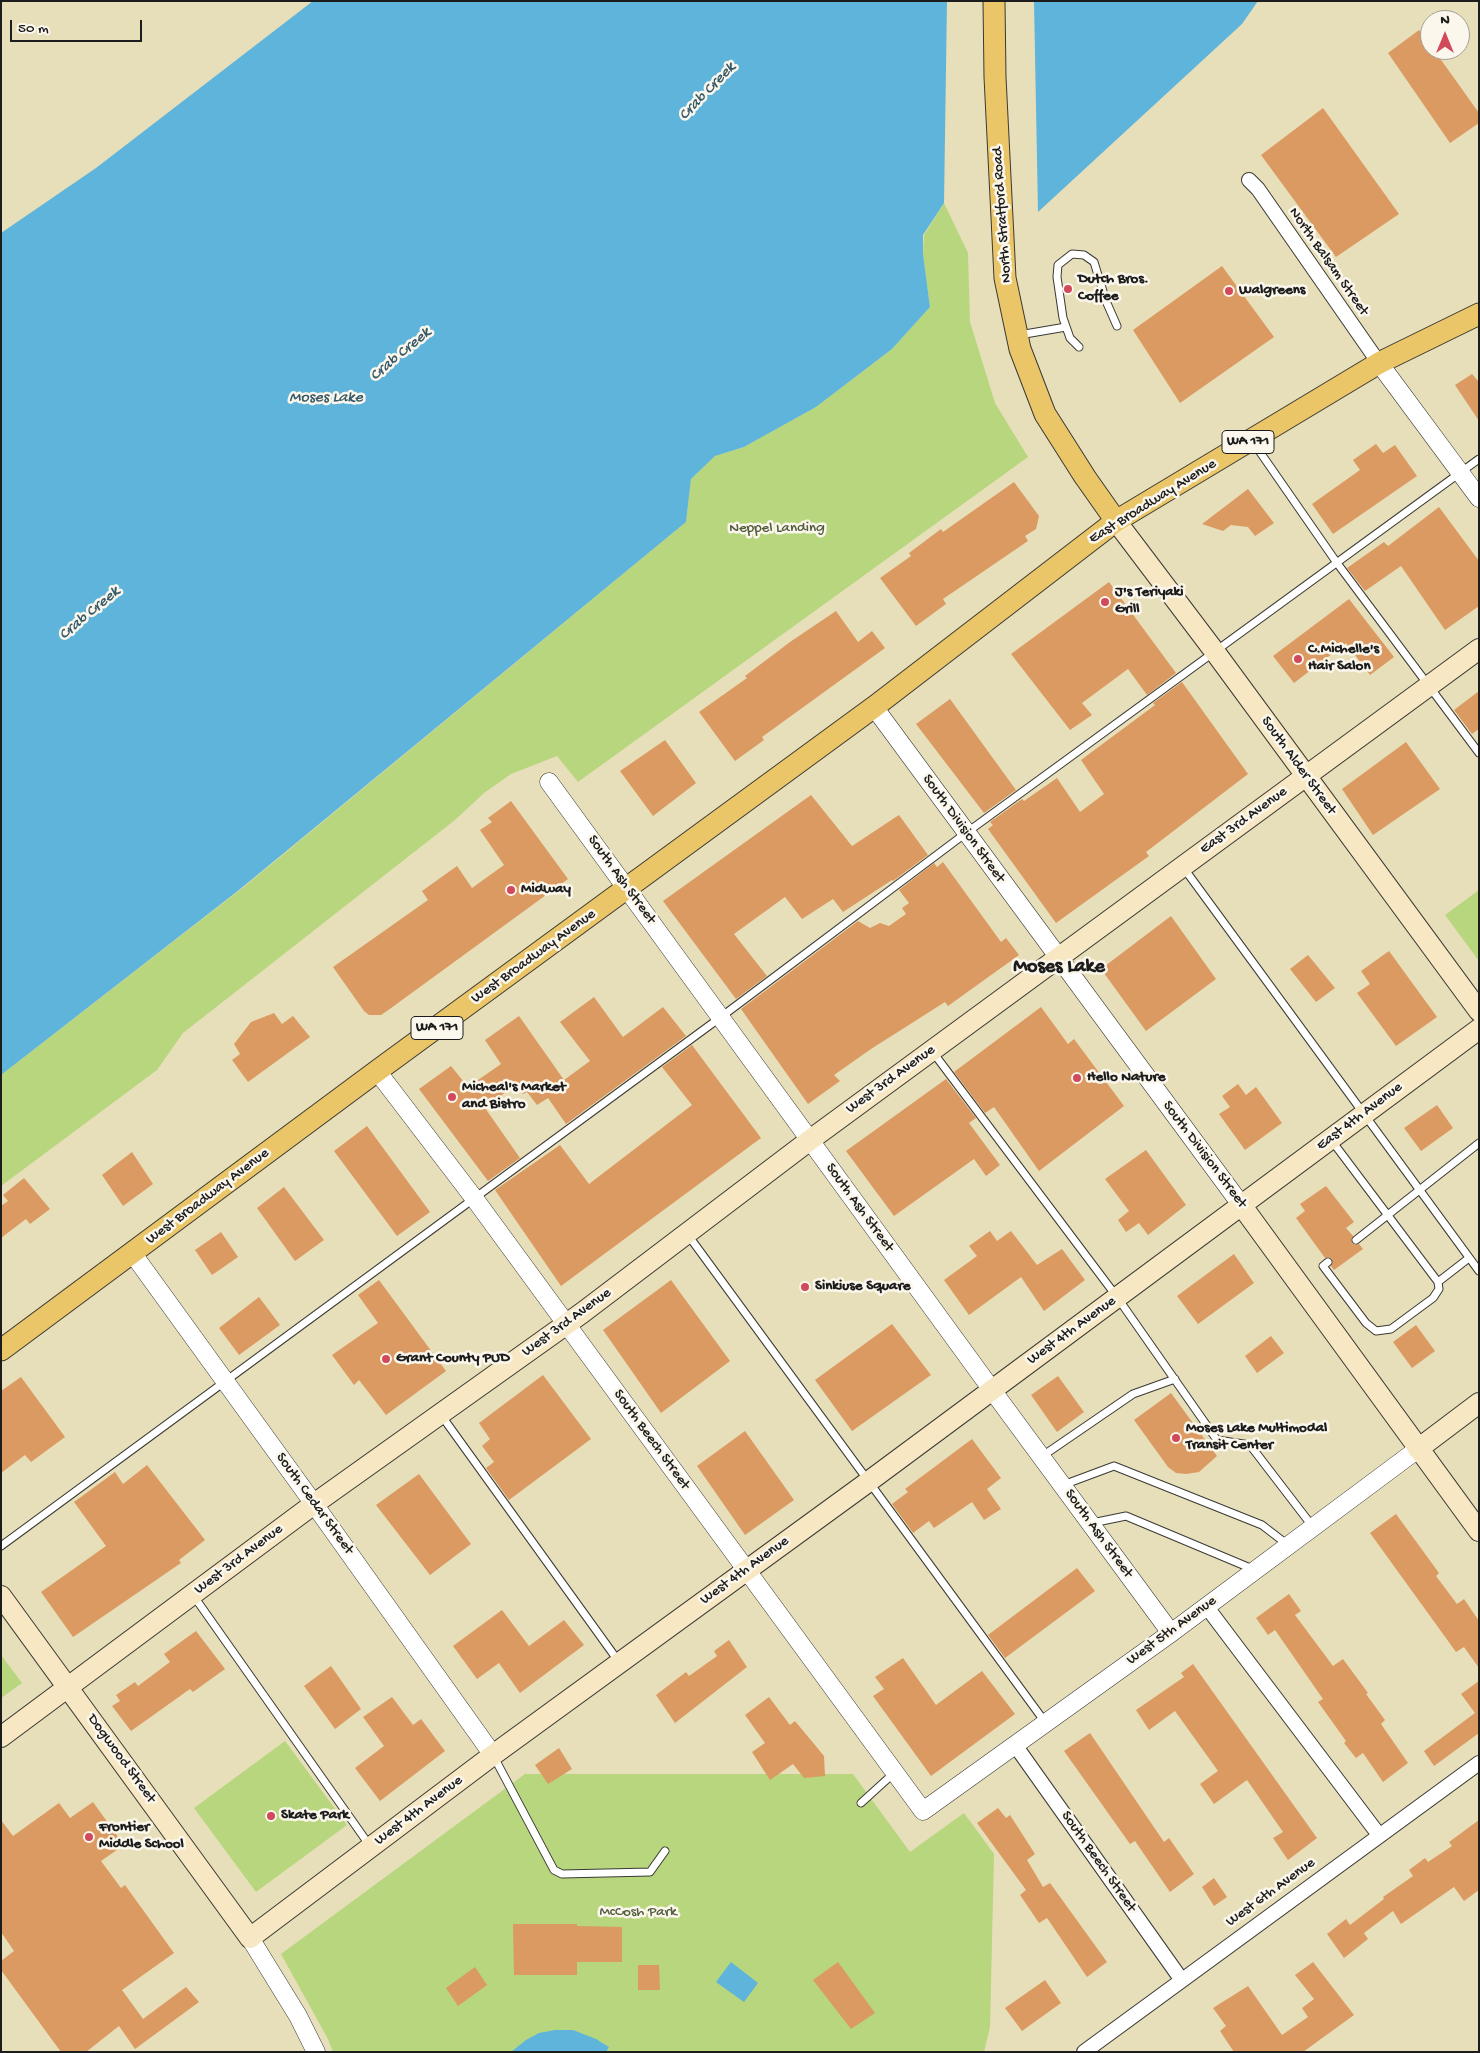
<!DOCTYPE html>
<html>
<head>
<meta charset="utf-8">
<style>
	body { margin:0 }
	#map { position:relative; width:1480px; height:2053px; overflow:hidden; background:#e7dfba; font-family:"Gochi Hand",sans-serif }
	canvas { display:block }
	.frame { position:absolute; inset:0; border:2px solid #1c1c1c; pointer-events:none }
	.north { position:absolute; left:1420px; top:10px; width:50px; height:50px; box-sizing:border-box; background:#fbf7ec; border:1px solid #a29f99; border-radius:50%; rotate:0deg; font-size:14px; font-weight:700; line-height:20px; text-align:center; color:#1c1c1c }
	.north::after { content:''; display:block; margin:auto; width:18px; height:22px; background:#d1495b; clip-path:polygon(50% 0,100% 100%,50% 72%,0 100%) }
	.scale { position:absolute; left:10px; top:20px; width:132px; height:22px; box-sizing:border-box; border:2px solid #1c1c1c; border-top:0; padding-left:6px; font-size:15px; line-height:18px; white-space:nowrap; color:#1c1c1c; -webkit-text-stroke:4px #fbf7ec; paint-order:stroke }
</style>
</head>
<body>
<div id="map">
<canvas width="1480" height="2053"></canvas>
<div class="frame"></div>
<div class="north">N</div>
<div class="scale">50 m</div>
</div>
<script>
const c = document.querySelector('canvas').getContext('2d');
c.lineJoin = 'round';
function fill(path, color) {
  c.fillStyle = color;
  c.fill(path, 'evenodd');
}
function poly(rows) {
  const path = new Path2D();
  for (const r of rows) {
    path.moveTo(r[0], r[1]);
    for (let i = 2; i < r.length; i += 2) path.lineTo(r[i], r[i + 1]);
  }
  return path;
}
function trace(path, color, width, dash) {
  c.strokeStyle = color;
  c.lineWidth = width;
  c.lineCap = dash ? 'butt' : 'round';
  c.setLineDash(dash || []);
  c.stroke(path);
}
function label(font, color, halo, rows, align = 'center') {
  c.font = font + ' "Gochi Hand",sans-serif';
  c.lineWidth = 5;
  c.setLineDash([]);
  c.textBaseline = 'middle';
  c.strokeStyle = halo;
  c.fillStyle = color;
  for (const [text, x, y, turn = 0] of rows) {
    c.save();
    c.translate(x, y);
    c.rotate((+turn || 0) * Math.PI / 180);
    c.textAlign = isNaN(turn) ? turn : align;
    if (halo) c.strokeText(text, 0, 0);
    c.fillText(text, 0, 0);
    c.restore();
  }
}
fill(poly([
	[944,203,968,253,970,322,995,403,1028,457,578,782,557,756,511,774,484,793,455,820,183,1033,157,1070,1,1186,1,1075,245,886,686,522,691,479,715,456,744,447,816,407,892,349,930,307,923,254,924,235],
	[1479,890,1479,961,1445,915],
	[1,1655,22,1683,1,1698],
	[285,1741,347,1825,256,1892,194,1808],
	[525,1774,853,1774,910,1852,964,1813,994,1854,990,2027,984,2052,333,2052,328,2039,281,1954]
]), '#b7d67d');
fill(poly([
	[313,1,947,1,944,203,923,235,923,254,930,307,892,349,816,407,744,447,715,456,691,479,686,522,239,890,1,1075,1,233,96,168],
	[1034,1,1258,1,1242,24,1038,212],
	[731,1962,758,1983,744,2002,716,1982],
	[555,2030,573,2030,596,2039,609,2047,606,2052,511,2052,526,2040,539,2033]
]), '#5eb4da');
fill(poly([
	[1419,30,1430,45,1430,50,1434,50,1479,113,1479,123,1450,143,1388,53],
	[1323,108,1399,214,1336,257,1261,155],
	[1222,266,1274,337,1180,403,1133,330],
	[1472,374,1479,382,1479,421,1455,385],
	[1376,444,1383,453,1395,445,1417,476,1333,534,1312,504,1360,470,1353,460],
	[1014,482,1039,516,1036,529,1025,536,1028,541,943,599,946,604,916,626,880,578,911,556,909,553,941,529,943,532],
	[1248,489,1274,523,1255,536,1248,527,1231,525,1223,531,1202,524],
	[1439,507,1479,561,1479,606,1445,630,1401,566,1365,591,1347,568,1384,542,1388,546],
	[1109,582,1176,673,1147,695,1128,669,1082,703,1092,715,1070,730,1011,654],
	[1349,599,1394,657,1370,675,1346,643,1294,683,1273,656],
	[836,611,858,642,872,631,885,648,762,737,764,740,735,761,699,712,747,678,745,676,790,642],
	[1182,682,1248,774,1146,852,1149,856,1056,923,988,829,993,825,990,822,1022,799,1024,801,1057,778,1080,812,1104,794,1081,760,1155,705,1153,703],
	[1479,691,1479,729,1472,734,1454,710],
	[950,699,1016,790,984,813,916,724],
	[665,740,696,783,653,816,620,771],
	[1406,742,1440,789,1373,835,1342,789],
	[811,795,852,846,899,815,928,855,893,881,892,880,843,912,833,899,802,919,785,897,734,934,767,976,736,999,663,901],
	[511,801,568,879,387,1011,381,1015,369,1015,364,1011,333,967,428,900,422,891,457,866,472,888,504,865,480,830,492,822,488,818],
	[943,862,1001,942,1006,938,1019,955,948,1006,945,1002,871,1049,834,1075,840,1081,808,1104,741,1009,858,921,870,928,880,923,889,926,906,914,902,908,909,903,899,890,934,863,937,867],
	[1171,916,1216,979,1146,1031,1101,969],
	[1389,951,1437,1017,1396,1046,1357,993,1370,984,1361,971],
	[1308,955,1335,988,1316,1002,1290,969],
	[594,997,623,1037,663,1007,686,1036,566,1124,548,1098,537,1105,527,1092,523,1094,516,1084,485,1108,520,1158,488,1181,419,1089,451,1066,468,1087,501,1064,485,1040,519,1016,564,1080,590,1061,560,1022],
	[1041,1007,1068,1044,1074,1039,1124,1106,1039,1171,994,1107,985,1113,954,1072],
	[274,1013,282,1024,293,1016,310,1037,248,1082,232,1060,240,1054,234,1044,251,1022],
	[692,1045,761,1138,561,1286,495,1190,560,1145,589,1184,692,1105,662,1067],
	[946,1079,976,1118,969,1123,1000,1165,986,1176,974,1159,894,1216,846,1151],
	[1238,1084,1246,1095,1256,1087,1282,1123,1245,1150,1219,1114,1230,1107,1222,1096],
	[1437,1105,1453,1128,1421,1151,1404,1128],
	[367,1126,430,1212,397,1236,334,1151],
	[1146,1150,1186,1205,1148,1235,1139,1223,1126,1232,1118,1220,1129,1211,1105,1179],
	[132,1152,153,1184,123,1206,102,1175],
	[24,1178,50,1209,30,1224,26,1219,1,1238,1,1206,8,1201,3,1195],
	[1326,1186,1354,1222,1346,1228,1353,1236,1352,1243,1355,1245,1359,1244,1363,1249,1334,1270,1331,1266,1332,1259,1329,1257,1325,1258,1296,1218,1305,1211,1300,1204],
	[284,1187,324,1240,295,1261,257,1208],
	[990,1231,997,1241,1011,1231,1037,1265,1062,1249,1085,1280,1044,1311,1021,1277,969,1315,944,1280,977,1256,969,1246],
	[221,1232,238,1257,212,1275,195,1250],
	[1234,1254,1254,1283,1198,1324,1177,1296],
	[379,1280,446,1371,386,1415,359,1380,354,1385,332,1355,378,1323,358,1295],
	[671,1280,730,1361,661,1413,603,1330],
	[259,1297,280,1325,239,1355,219,1328],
	[892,1324,931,1375,852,1431,815,1380],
	[1416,1325,1435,1351,1412,1368,1393,1342],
	[1271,1336,1284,1353,1257,1373,1245,1356],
	[543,1375,591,1439,509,1500,486,1468,494,1462,482,1446,490,1439,479,1423],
	[1058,1376,1084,1412,1057,1432,1031,1395],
	[21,1377,65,1437,31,1462,25,1455,1,1473,1,1391],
	[1171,1393,1217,1456,1199,1472,1186,1474,1176,1473,1168,1467,1134,1420],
	[745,1431,794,1500,745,1535,697,1466],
	[972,1439,1001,1478,987,1489,1001,1509,984,1520,972,1502,934,1528,929,1521,913,1533,892,1504,908,1492,905,1489],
	[147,1465,205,1540,179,1560,181,1563,73,1637,41,1592,106,1546,74,1502,115,1472,123,1484],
	[419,1474,471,1544,430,1575,376,1505],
	[1396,1514,1439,1573,1436,1576,1457,1604,1464,1599,1479,1621,1479,1668,1464,1647,1456,1652,1370,1533],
	[1077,1568,1095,1591,1005,1658,988,1635],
	[1289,1594,1301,1611,1295,1615,1333,1666,1343,1659,1368,1693,1366,1694,1385,1720,1381,1724,1408,1763,1383,1782,1363,1753,1356,1758,1344,1743,1346,1741,1318,1702,1323,1699,1275,1630,1268,1635,1256,1618],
	[502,1610,529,1646,564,1620,584,1645,520,1693,499,1663,477,1679,453,1646],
	[196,1631,225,1669,193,1692,190,1689,131,1731,112,1706,120,1701,116,1695,135,1682,138,1686,170,1662,164,1654],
	[729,1640,747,1667,675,1723,656,1695,686,1672,689,1676,717,1656,714,1651],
	[903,1658,936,1705,982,1671,1015,1714,931,1776,873,1696,884,1689,875,1677],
	[1193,1664,1317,1838,1288,1860,1273,1838,1283,1832,1247,1780,1214,1804,1200,1784,1218,1771,1175,1711,1149,1730,1136,1710,1184,1677,1181,1673],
	[331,1666,361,1709,335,1729,304,1686],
	[1479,1681,1479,1733,1434,1766,1424,1751,1475,1713,1461,1694],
	[392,1697,413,1725,421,1719,445,1751,380,1801,355,1768,384,1746,363,1717],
	[769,1697,790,1725,795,1721,824,1756,825,1776,804,1778,793,1764,770,1780,752,1752,765,1743,745,1715],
	[1090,1733,1164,1842,1169,1838,1194,1874,1170,1892,1135,1841,1130,1844,1064,1751],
	[559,1748,572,1769,548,1784,535,1765],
	[93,1802,124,1845,101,1861,121,1888,125,1885,174,1953,122,1990,143,2019,186,1987,199,2002,135,2049,119,2026,86,2052,61,2052,1,1970,1,1961,14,1951,1,1932,1,1820,13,1836,59,1803,70,1818],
	[998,1808,1006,1818,1010,1815,1035,1854,1027,1860,1043,1887,1050,1883,1107,1962,1087,1977,1047,1918,1039,1923,1020,1895,1026,1890,977,1823],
	[1479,1820,1479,1890,1464,1901,1454,1887,1401,1924,1393,1911,1364,1933,1368,1939,1344,1958,1327,1934,1346,1919,1350,1925,1384,1899,1383,1897,1413,1876,1409,1870,1425,1858,1428,1862,1452,1846,1449,1842],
	[1214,1878,1227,1897,1214,1906,1202,1887],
	[513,1924,577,1924,577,1926,622,1927,622,1962,577,1962,577,1975,514,1975],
	[838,1962,875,2013,851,2029,813,1980],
	[1313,1962,1354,2015,1303,2052,1234,2052,1220,2031,1226,2026,1213,2008,1248,1986,1282,2035,1308,2017,1302,2008,1314,1999,1295,1975],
	[638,1965,659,1965,660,1990,638,1990],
	[475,1967,487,1985,458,2006,446,1988],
	[1045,1980,1061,2003,1022,2031,1005,2008]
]), '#db9a61');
const service = poly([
	[1019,335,1066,327],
	[1079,347,1070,338,1063,318,1057,277,1058,265,1072,254,1084,255,1094,262,1106,301,1117,326],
	[1253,442,1337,563,1479,753],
	[1183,867,1479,1271],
	[932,1051,1117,1297,1217,1440,1250,1445,1313,1527],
	[688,1235,1045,1722],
	[1356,1240,1479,1143],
	[1328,1262,1323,1266,1366,1323,1376,1331,1391,1329,1433,1298,1439,1289,1438,1282,1332,1141],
	[1438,1282,1469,1258],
	[441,1415,619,1662],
	[1041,1457,1133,1394,1175,1379],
	[1063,1485,1114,1466,1262,1525,1288,1545],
	[1092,1523,1126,1516,1255,1570],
	[1,1546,721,1017,966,833,1479,459],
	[193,1595,370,1846],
	[494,1757,554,1870,562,1874,650,1872,665,1851],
	[861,1803,894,1773]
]);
const minor = poly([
	[1249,180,1258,189,1379,363],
	[1206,1606,1379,1835],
	[1015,1745,1181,1979],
	[1084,2052,1479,1763]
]);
const tertiary = poly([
	[1379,363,1479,498],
	[874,707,1242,1206],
	[549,782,992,1390,1171,1633],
	[377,1071,474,1198,923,1811,1171,1633,1418,1449],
	[133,1254,314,1504,493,1755],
	[250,1938,298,2016,316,2052]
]);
const secondary = poly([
	[1116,521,1215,652,1479,1011],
	[1242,1206,1479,1531],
	[1418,1449,1479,1403],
	[1,1596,250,1938,493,1755,868,1482,1479,1029],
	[1,1737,314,1504,582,1313,810,1140,1479,649]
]);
const primary = poly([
	[994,1,995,77,1005,278,1020,349,1045,414,1085,477,1116,521],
	[1,1350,377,1071,874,707,1116,521,1379,363,1479,314]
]);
trace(service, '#3a3934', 9);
trace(minor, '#3a3934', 16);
trace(tertiary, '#3a3934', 19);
trace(secondary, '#3a3934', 22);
trace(primary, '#3a3934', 23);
trace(service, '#fff', 7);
trace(minor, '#fff', 14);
trace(tertiary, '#fff', 18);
trace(secondary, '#f7e8c3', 20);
trace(primary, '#ebc669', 21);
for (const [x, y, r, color] of [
	[1068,289,5,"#d1495b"],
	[1229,291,5,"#d1495b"],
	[1105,602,5,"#d1495b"],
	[1298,659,5,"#d1495b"],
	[511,890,5,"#d1495b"],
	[1077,1078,5,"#d1495b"],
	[452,1097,5,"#d1495b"],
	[805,1287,5,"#d1495b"],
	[386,1359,5,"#d1495b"],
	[1176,1438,5,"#d1495b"],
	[271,1816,5,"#d1495b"],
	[89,1837,5,"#d1495b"]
]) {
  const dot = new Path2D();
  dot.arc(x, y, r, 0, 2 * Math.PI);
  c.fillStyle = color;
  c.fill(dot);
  trace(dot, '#fbf7ec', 2);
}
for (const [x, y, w] of [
	[1248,442,52],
	[437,1028,52]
]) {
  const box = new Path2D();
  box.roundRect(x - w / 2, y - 11.5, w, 23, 4);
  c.fillStyle = '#fbf7ec';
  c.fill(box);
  trace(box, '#1c1c1c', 1);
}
label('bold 14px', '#1c1c1c', null, [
	["WA 171",1248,442],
	["WA 171",437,1028]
]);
label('15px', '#1c1c1c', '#fbf7ec', [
	["North Stratford Road",1003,215,-94],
	["North Balsam Street",1328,262,55],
	["East Broadway Avenue",1153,502,-32],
	["South Alder Street",1298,766,54],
	["East 3rd Avenue",1244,821,-36],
	["South Division Street",963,829,54],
	["South Ash Street",621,880,54],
	["West Broadway Avenue",534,957,-36],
	["West 3rd Avenue",891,1080,-36],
	["East 4th Avenue",1360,1117,-37],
	["South Division Street",1204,1155,53],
	["West Broadway Avenue",208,1197,-37],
	["South Ash Street",859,1208,54],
	["West 3rd Avenue",567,1323,-36],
	["West 4th Avenue",1072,1331,-36],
	["South Beech Street",651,1440,54],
	["South Cedar Street",314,1504,54],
	["South Ash Street",1098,1534,54],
	["West 3rd Avenue",239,1560,-37],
	["West 4th Avenue",745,1571,-36],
	["West 5th Avenue",1172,1631,-36],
	["Dogwood Street",121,1759,54],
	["West 4th Avenue",419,1811,-37],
	["South Beech Street",1098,1862,55],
	["West 6th Avenue",1271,1893,-36]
]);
label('bold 15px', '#1c1c1c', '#fbf7ec', [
	["Dutch Bros.",1078,280],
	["Coffee",1078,297],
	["Walgreens",1239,291],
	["J's Teriyaki",1115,593],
	["Grill",1115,610],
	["C.Michelle's",1308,650],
	["Hair Salon",1308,667],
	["Midway",521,890],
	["Hello Nature",1087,1078],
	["Micheal's Market",462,1088],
	["and Bistro",462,1105],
	["Sinkiuse Square",815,1287],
	["Grant County PUD",396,1359],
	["Moses Lake Multimodal",1186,1429],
	["Transit Center",1186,1446],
	["Skate Park",281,1816],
	["Frontier",99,1828],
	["Middle School",99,1845]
], 'left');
label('15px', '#525d3e', '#fbf7ec', [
	["Neppel Landing",777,529],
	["McCosh Park",638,1913]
]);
label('italic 16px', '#365968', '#fbf7ec', [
	["Crab Creek",708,92,-46],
	["Crab Creek",401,355,-40],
	["Moses Lake",326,399],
	["Crab Creek",90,614,-40]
]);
label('bold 20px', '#1c1c1c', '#fbf7ec', [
	["Moses Lake",1059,968]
]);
</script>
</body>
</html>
